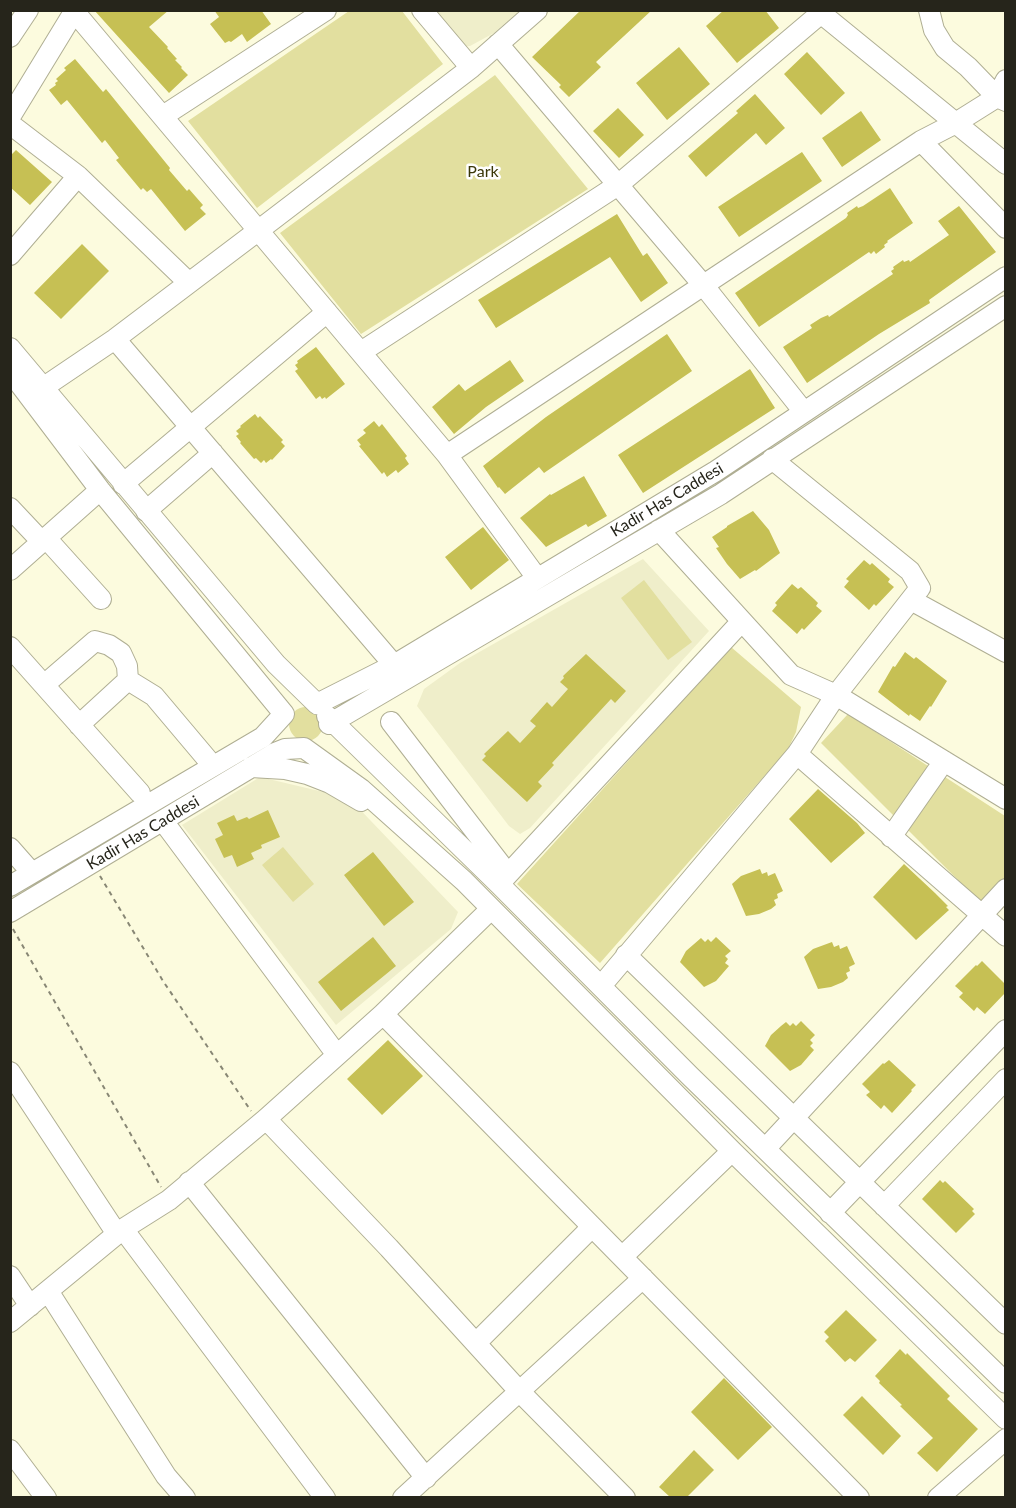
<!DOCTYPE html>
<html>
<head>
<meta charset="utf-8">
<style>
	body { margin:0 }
	#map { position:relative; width:1016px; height:1508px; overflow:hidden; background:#fcfbde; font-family:Lato,sans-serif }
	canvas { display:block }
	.frame { position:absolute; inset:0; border:12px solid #26251b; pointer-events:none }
</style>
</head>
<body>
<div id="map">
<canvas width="1016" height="1508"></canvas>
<div class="frame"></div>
</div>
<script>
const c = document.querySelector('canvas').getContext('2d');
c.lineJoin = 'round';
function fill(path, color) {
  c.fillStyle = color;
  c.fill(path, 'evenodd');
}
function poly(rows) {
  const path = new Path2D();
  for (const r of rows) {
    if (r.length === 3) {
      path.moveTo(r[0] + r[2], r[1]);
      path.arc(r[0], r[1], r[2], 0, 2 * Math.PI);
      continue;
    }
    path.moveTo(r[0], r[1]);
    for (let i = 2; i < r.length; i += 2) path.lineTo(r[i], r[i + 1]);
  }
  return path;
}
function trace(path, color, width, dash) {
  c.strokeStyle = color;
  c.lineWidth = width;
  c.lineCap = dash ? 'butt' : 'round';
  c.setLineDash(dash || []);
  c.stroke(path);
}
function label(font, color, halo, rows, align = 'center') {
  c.font = font + ' Lato,sans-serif';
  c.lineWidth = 5;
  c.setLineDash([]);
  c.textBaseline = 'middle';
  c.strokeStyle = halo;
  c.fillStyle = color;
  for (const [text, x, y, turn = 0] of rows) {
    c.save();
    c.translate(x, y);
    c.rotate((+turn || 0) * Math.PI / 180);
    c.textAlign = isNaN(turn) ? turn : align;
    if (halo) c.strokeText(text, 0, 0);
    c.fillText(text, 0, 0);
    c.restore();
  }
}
fill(poly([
	[427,11,519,11,494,33,470,46,458,47],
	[643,559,709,631,530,828,520,834,509,826,417,706,424,689,460,663],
	[260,777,349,798,458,912,451,929,336,1025,182,825]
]), '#efeeca');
fill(poly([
	[349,11,402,11,443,64,257,208,188,121],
	[495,75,588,189,361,334,280,233],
	[644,580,692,642,668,660,621,598],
	[731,647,801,707,796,732,788,749,600,963,517,884],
	[306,724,17],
	[848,714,1005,816,1005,879,982,904,821,743],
	[283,847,314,884,293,902,262,865]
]), '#e2df9f');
fill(poly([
	[94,10,169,10,149,27,168,47,167,48,177,59,175,60,182,67,181,68,188,75,169,93],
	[214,10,261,10,271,24,247,42,242,34,231,42,229,41,225,43,210,24,219,17],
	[581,10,652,10,596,62,601,67,569,97,559,87,561,85,532,57],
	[724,10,765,10,779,28,737,63,706,26],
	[679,47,710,84,667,120,636,83],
	[807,52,845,93,821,115,784,74],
	[75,59,103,92,106,89,170,168,169,170,187,191,189,189,203,205,200,208,206,214,185,231,151,189,147,192,143,188,141,190,116,160,119,158,105,140,102,143,67,100,61,105,49,90,56,85,55,83,58,81,56,79,66,70,64,68],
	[755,94,785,128,766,145,756,133,706,177,688,156,738,113,736,111],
	[618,108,644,135,619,158,593,131],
	[861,111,881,140,842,167,822,138],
	[16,150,52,182,30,205,10,187,10,156],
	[802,152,822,181,739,237,718,207],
	[890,188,913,223,887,241,888,242,884,245,885,247,876,254,874,251,871,254,869,252,759,327,735,293,846,218,848,215,847,213,857,206,858,208,863,206],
	[959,206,996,252,929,300,930,303,879,334,807,383,783,347,812,328,810,325,821,318,828,315,829,317,893,274,891,271,894,269,893,267,903,260,904,262,909,260,910,262,949,235,938,221],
	[617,214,643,256,647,253,668,283,641,302,610,257,496,328,478,300],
	[82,244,109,271,61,319,34,293],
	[667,334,692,371,544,473,539,467,505,494,499,487,498,488,483,466,546,417],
	[316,347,345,384,326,399,325,397,322,399,320,396,316,399,295,371,298,369,295,365,298,363,297,361],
	[510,360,524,381,486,407,454,434,432,407,459,384,465,391],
	[750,369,775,408,643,493,618,455],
	[255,414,258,418,260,416,283,440,281,442,285,446,272,460,271,459,266,463,264,460,261,463,256,458,254,459,240,443,241,442,236,436,239,434,236,431,241,427,240,426],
	[374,421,379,427,382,424,407,456,405,458,409,464,398,473,396,470,387,477,384,472,382,474,359,446,361,445,357,440,366,433,363,430],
	[584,476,607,516,588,527,586,524,546,547,520,518,550,494,551,495],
	[753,511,769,530,780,553,756,571,755,570,740,579,727,564,716,548,719,547,712,537,727,527,727,526],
	[483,527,509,560,471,590,445,557],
	[864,560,870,565,872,563,890,579,888,582,894,587,876,606,874,604,869,610,844,587,849,581,846,579],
	[792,584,798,589,801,587,814,599,818,603,816,606,822,611,804,630,802,628,797,634,772,611,777,605,775,603],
	[905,652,914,659,916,657,947,681,931,707,930,706,920,721,910,714,909,716,878,692,893,666,895,667],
	[586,654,626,691,615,703,611,699,552,763,554,765,538,782,542,786,527,802,482,760,486,756,484,754,508,731,520,743,536,726,530,721,547,702,552,707,568,689,560,682,564,678,563,676],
	[818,789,857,823,865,833,831,863,789,819],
	[268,810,280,837,261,845,262,848,251,853,254,859,237,867,232,855,224,858,215,839,223,835,217,823,234,815,237,821,247,817,249,819],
	[373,852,414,902,384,926,344,875],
	[904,864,935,893,948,906,946,907,949,910,916,940,873,897],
	[760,869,762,874,767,872,768,876,775,873,783,891,777,894,778,898,774,900,776,905,771,909,759,914,746,916,732,884,741,876],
	[373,937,396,966,341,1011,318,982],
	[716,937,731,951,725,956,728,959,725,963,729,966,716,981,704,987,680,962,686,951,701,938,705,942,708,939,711,942],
	[832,942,834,947,839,945,840,949,847,946,855,964,849,967,850,971,846,973,848,978,843,982,831,987,818,989,804,957,813,949],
	[982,961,1005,984,1005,993,985,1014,977,1007,974,1011,959,997,963,993,955,986,976,965,977,966],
	[801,1021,815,1035,810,1040,813,1043,810,1046,814,1050,801,1065,790,1071,765,1046,771,1035,781,1026,786,1022,790,1026,793,1023,796,1026],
	[388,1040,423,1076,382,1115,347,1079],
	[889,1060,916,1085,911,1090,912,1091,892,1113,884,1105,881,1109,866,1095,870,1092,862,1084,883,1063,884,1064],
	[940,1180,943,1183,945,1181,974,1209,972,1211,975,1214,956,1233,922,1199],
	[846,1310,877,1340,855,1362,850,1358,845,1362,825,1341,829,1337,824,1332],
	[900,1349,906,1355,907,1353,950,1396,947,1399,978,1429,937,1472,917,1453,933,1438,900,1406,902,1405,879,1383,880,1381,875,1376],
	[724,1378,772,1427,738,1460,691,1412],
	[862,1396,901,1436,883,1455,843,1415],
	[694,1450,714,1470,687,1497,670,1497,659,1487]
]), '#c6c054');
const minor = poly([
	[73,10,447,455,537,578],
	[422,10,471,68],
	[817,10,1006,164],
	[929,10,934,30,945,48,968,67,997,97,1006,101],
	[10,37,28,10],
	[498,44,704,286,804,412],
	[163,116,326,10],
	[10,117,74,12],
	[10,124,78,176,188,282],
	[921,141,1006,228],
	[10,255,78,176],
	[115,339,394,665],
	[10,348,276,664,317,704,394,665,716,471,1006,277],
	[361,352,618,185,820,14],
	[10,371,100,490,284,714,263,737,10,886],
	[44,387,115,339,259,230,471,68,537,10],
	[447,455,921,141,954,124,997,97,1006,80],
	[123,484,327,312],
	[10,508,42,542],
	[146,511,213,453],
	[659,530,791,675,836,695,1006,799],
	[46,538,101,599],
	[10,570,100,490],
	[911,600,1006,652],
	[10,647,140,793],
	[128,680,154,696,213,766],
	[44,685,95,641,109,645,121,653,127,666,128,680,79,725],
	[327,716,499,884,690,1076,1006,1383],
	[391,722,508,874],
	[329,724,721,494,1006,306],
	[797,754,1006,936],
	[251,767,285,769,307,774,330,783,361,801],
	[163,821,337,1055],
	[891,837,944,761],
	[10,848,32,873],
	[499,884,742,621],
	[10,912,275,753,285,749,304,748,361,789,464,881,732,1151,1006,1419],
	[626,955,1006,1324],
	[601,986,797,754,836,695,920,588,910,571,772,459],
	[383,1014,859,1498],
	[10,1072,117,1234],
	[266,1119,389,1248,520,1392,625,1498],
	[765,1149,1006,889],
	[189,1182,426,1478],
	[884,1206,1006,1079],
	[830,1213,1006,1030],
	[123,1229,325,1498],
	[622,1257,732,1151],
	[10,1276,30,1306],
	[48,1291,166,1476,185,1498],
	[10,1322,123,1229,169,1200,266,1119,383,1014,491,909],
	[476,1343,592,1227],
	[10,1450,46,1498],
	[403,1498,643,1278],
	[938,1498,1006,1439]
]);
trace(minor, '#afae93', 22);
trace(poly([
	[100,876,163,981,251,1111],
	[13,929,161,1187]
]), '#888775', 2, [4.5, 4.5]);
trace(minor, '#fff', 20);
label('16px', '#3a3708', '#fff', [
	["Park",483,172]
]);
label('16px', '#26251b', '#fff', [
	["Kadir Has Caddesi",667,500,-31],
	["Kadir Has Caddesi",143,833,-31]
]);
</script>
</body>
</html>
